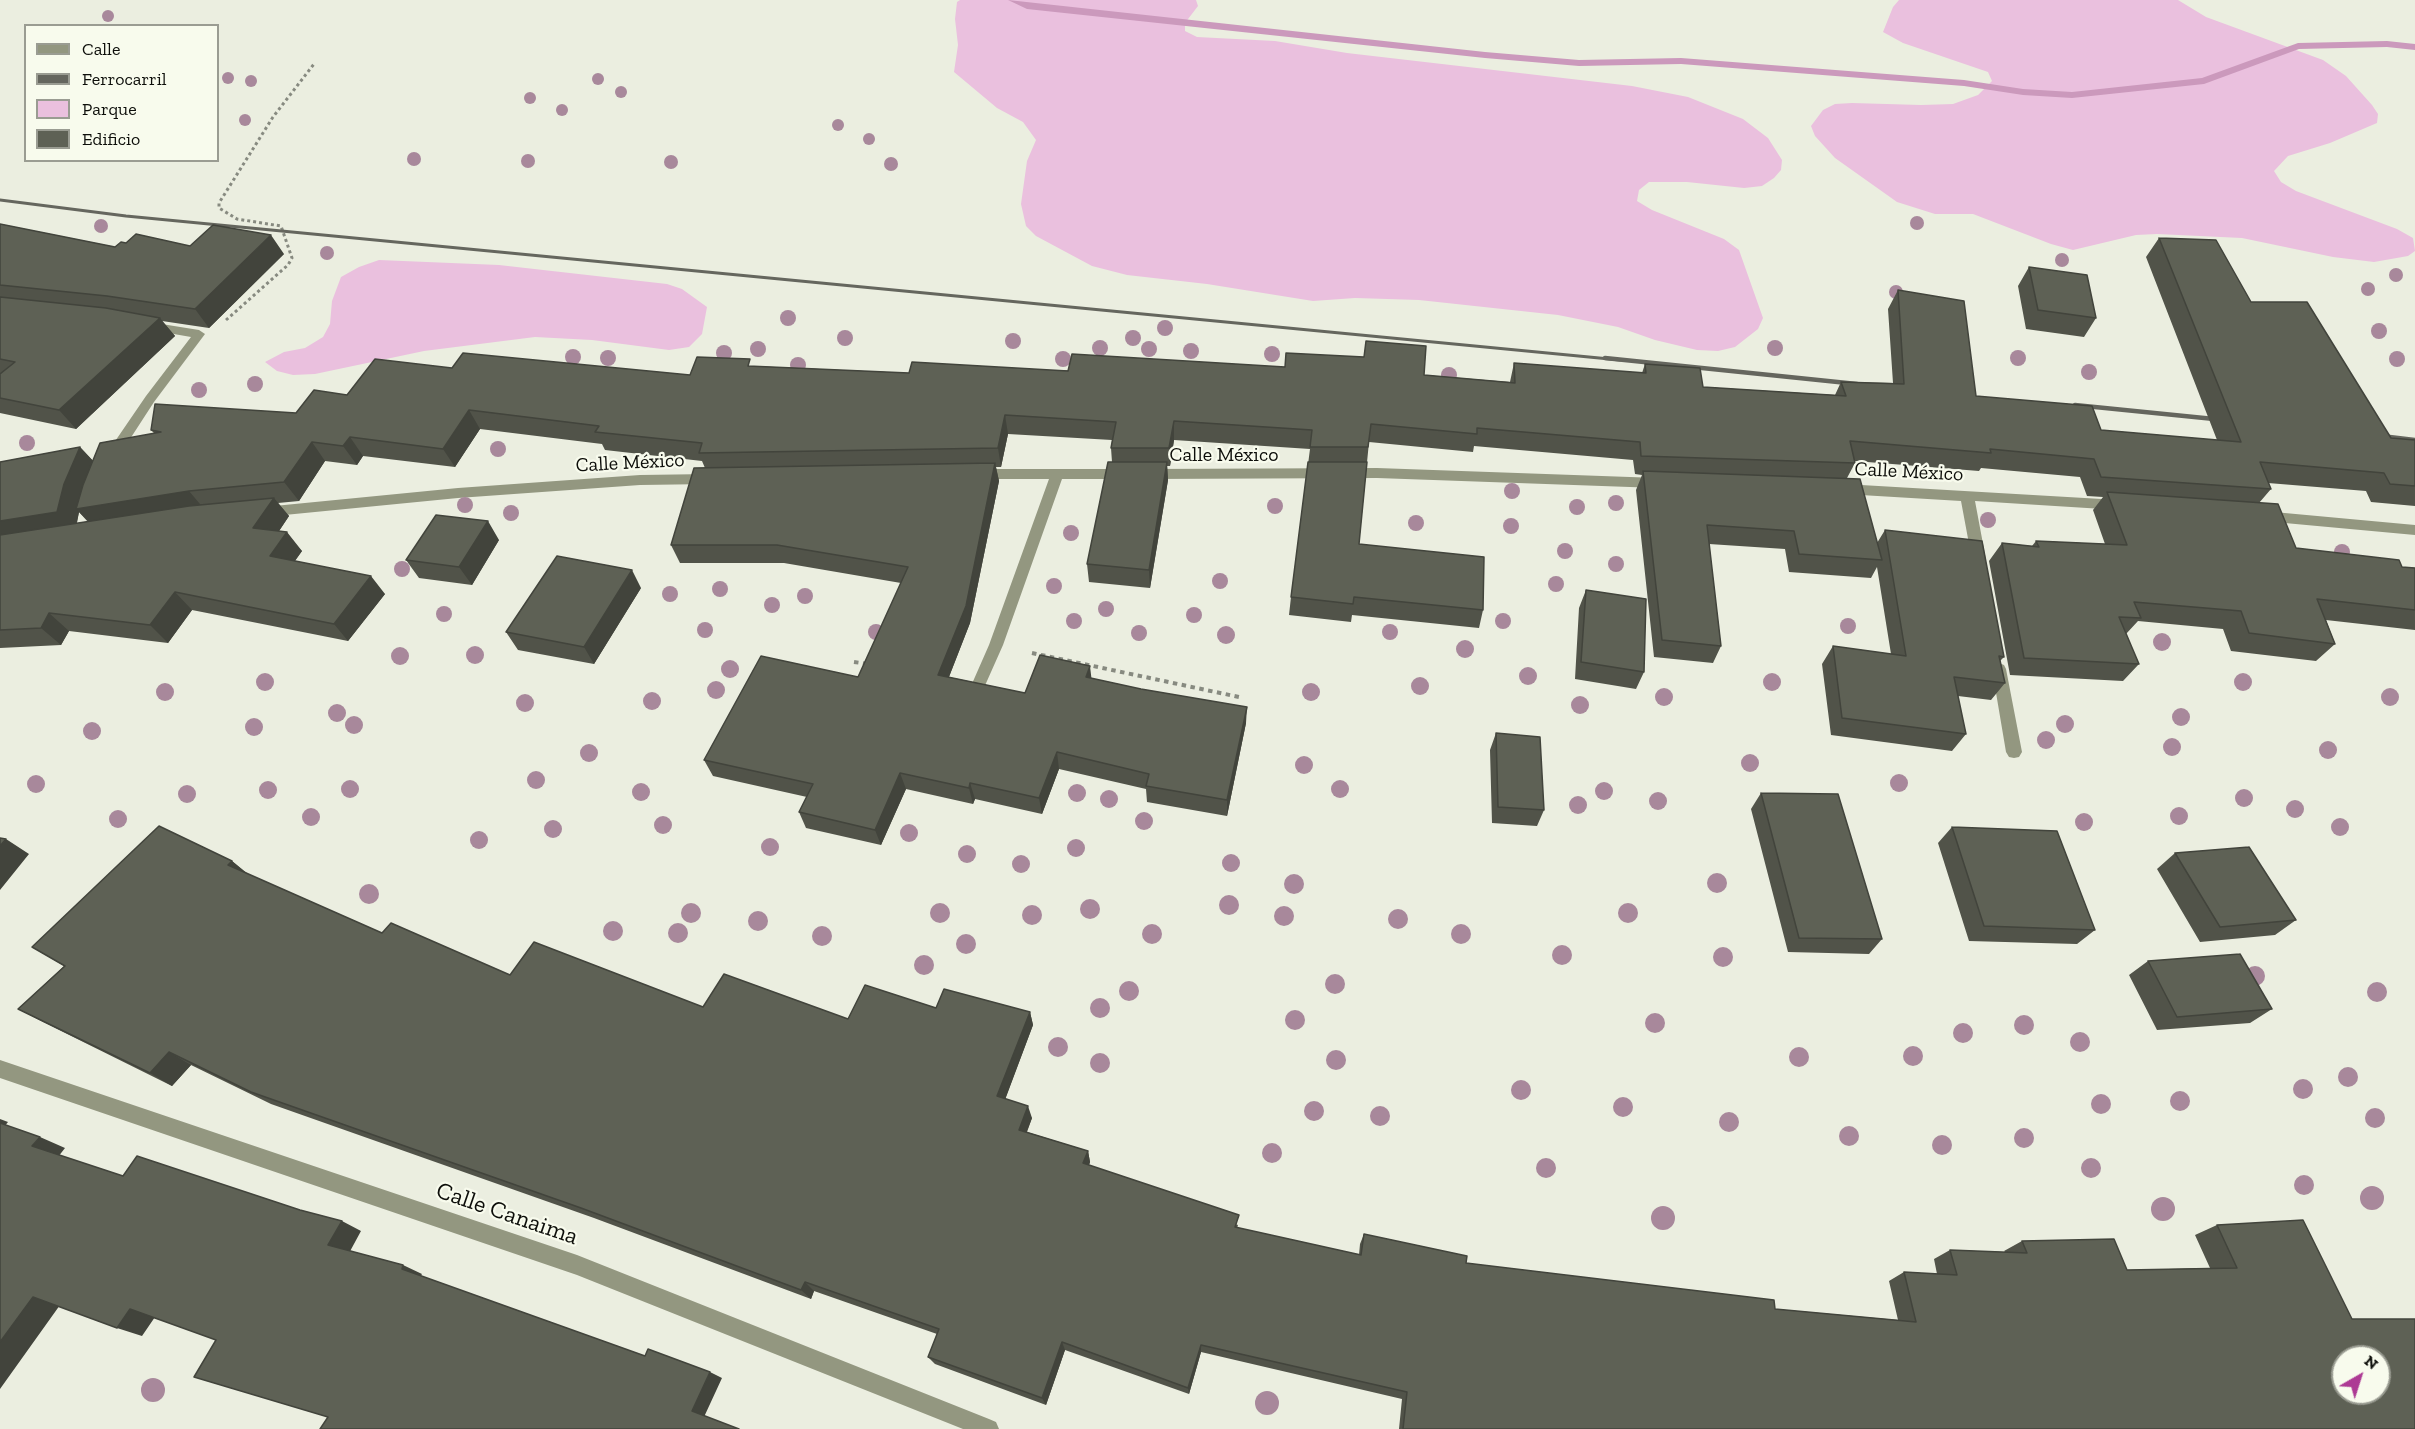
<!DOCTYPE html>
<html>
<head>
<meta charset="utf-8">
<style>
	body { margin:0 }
	#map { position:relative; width:2415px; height:1429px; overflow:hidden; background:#ebeee0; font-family:"Zilla Slab",serif }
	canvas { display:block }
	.legend { position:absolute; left:24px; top:24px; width:195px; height:138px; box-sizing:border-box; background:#f8fbed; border:2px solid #9a9c92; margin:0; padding:8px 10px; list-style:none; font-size:18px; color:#0d0e0a }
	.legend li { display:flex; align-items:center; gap:12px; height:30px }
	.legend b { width:30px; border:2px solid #9a9c92 }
	.north { position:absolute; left:2331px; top:1345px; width:60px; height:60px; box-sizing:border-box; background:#f8fbed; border:2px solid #9a9c92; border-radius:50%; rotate:39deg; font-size:16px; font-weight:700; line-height:24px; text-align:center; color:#0d0e0a }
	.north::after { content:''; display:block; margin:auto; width:21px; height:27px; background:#ad3a94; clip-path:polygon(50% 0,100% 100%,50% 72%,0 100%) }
</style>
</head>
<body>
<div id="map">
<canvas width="2415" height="1429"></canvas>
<ul class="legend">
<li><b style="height:8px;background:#939780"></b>Calle</li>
<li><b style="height:8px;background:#65665e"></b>Ferrocarril</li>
<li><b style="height:16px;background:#eac0de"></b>Parque</li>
<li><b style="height:16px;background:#5e6155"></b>Edificio</li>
</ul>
<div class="north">N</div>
</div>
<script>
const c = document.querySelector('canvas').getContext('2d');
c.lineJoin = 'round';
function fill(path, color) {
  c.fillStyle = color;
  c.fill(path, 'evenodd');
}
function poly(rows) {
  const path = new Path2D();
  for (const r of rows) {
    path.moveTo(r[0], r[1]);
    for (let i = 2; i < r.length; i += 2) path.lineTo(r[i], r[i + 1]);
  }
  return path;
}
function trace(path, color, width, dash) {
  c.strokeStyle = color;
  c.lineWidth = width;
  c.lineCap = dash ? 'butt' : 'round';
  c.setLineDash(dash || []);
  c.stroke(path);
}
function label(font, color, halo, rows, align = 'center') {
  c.font = font + ' "Zilla Slab",serif';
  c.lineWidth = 4.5;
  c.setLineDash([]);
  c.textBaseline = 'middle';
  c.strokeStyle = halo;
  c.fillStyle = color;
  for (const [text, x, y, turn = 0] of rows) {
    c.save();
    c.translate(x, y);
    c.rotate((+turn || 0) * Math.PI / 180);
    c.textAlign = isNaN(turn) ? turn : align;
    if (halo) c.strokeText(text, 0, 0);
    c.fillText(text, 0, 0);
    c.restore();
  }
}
fill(poly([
	[960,0,1196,0,1198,6,1185,23,1185,31,1197,37,1275,41,1347,53,1632,86,1688,97,1743,119,1768,138,1782,160,1781,170,1774,178,1762,186,1744,188,1687,182,1649,182,1639,190,1637,201,1652,210,1724,239,1739,250,1763,318,1758,329,1735,347,1718,351,1697,350,1655,340,1618,327,1558,315,1419,300,1355,298,1313,301,1207,284,1127,275,1092,266,1036,236,1026,226,1021,204,1027,161,1036,140,1023,122,997,108,954,72,958,45,955,19,957,2],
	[1899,0,2178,0,2206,17,2323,60,2346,76,2372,105,2378,114,2377,123,2330,143,2288,156,2274,171,2281,182,2296,191,2397,229,2413,238,2415,251,2408,256,2374,262,2333,257,2242,238,2157,234,2136,235,2073,250,2051,244,1973,214,1935,214,1897,202,1835,158,1815,136,1811,126,1823,110,1835,104,1852,103,1921,105,1953,104,1978,95,1992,81,1988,72,1903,43,1883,32,1893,7],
	[379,260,499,265,667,284,682,289,707,307,702,334,689,347,669,350,592,340,535,337,424,351,315,374,293,375,277,371,265,362,284,352,305,348,323,337,330,324,332,301,341,277,359,267]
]), '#eac0de');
fill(poly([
	[1008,0,1485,52,1579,60,1681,58,1964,80,2023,89,2072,92,2202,78,2298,43,2387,41,2415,44,2415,50,2387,47,2299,49,2204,84,2072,98,2023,95,1964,86,1681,64,1579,66,1485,58,1027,9,1008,0]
]), '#cb99bc');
trace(poly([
	[226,320,288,265,292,258,281,226,237,219,219,208,219,203,273,117,314,64]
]), '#878a80', 3, [3, 3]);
trace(poly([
	[1032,653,1239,697],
	[854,662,868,664]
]), '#878a80', 4, [4.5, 4.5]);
fill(poly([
	[149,322,199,330,205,334,154,402,117,459,112,461,106,456,107,453,146,396,191,337,145,329,143,326,149,322],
	[1377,468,1658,478,1665,483,1658,488,1377,478,1148,479,1141,474,1148,469,1377,468],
	[977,469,1124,469,1131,474,1124,479,1062,479,1003,645,983,690,978,692,973,690,971,686,989,645,1049,479,977,479,970,474,977,469],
	[710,474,717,479,710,484,640,485,458,498,264,517,257,512,264,507,458,488,640,475,710,474],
	[1844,484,2119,500,2126,505,2119,510,1975,501,1986,560,1979,565,1972,560,1961,501,1844,494,1837,489,1844,484],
	[2263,511,2415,525,2415,535,2263,521,2256,516,2263,511],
	[1999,663,2004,665,2006,669,2022,752,2019,757,2014,758,2009,757,2006,752,1992,669,1994,665,1999,663],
	[0,1060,577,1255,989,1419,996,1422,999,1429,963,1429,577,1275,0,1078,0,1060]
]), '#939780');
trace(poly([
	[0,200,126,216,1620,360]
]), '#65665e', 3);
trace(poly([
	[1605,358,1857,384],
	[2075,405,2224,420],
	[2373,435,2415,440]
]), '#65665e', 4.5);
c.fillStyle = '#a8889b';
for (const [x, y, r] of [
	[108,16,6],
	[228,78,6],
	[598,79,6],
	[251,81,6],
	[621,92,6],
	[530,98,6],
	[562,110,6],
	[245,120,6],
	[838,125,6],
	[869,139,6],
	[414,159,7],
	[528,161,7],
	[671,162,7],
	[891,164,7],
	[1917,223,7],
	[101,226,7],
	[327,253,7],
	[2062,260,7],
	[2396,275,7],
	[2368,289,7],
	[1896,292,7],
	[788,318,8],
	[1165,328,8],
	[2379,331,8],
	[845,338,8],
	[1133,338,8],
	[1013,341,8],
	[1100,348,8],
	[1775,348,8],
	[758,349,8],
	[1149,349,8],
	[1191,351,8],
	[724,353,8],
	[1272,354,8],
	[573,357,8],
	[608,358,8],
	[2018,358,8],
	[1063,359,8],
	[2397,359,8],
	[798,365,8],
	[2089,372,8],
	[1449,375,8],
	[255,384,8],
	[199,390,8],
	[27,443,8],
	[498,449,8],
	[1512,491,8],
	[1616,503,8],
	[465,505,8],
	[1275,506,8],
	[1577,507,8],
	[511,513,8],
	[1988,520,8],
	[1416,523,8],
	[1511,526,8],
	[1071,533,8],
	[1565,551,8],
	[2342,552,8],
	[1616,564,8],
	[402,569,8],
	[1220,581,8],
	[1556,584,8],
	[1054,586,8],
	[720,589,8],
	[670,594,8],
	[805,596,8],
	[772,605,8],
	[1106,609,8],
	[444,614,8],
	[1194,615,8],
	[1074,621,8],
	[1503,621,8],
	[1848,626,8],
	[705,630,8],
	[876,632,8],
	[1390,632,8],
	[1139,633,8],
	[1226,635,9],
	[2162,642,9],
	[1465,649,9],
	[475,655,9],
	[400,656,9],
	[730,669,9],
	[1528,676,9],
	[265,682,9],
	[1772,682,9],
	[2243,682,9],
	[1420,686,9],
	[716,690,9],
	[165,692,9],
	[1311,692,9],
	[1664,697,9],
	[2390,697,9],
	[652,701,9],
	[525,703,9],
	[1580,705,9],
	[337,713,9],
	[2181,717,9],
	[2065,724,9],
	[354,725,9],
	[254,727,9],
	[92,731,9],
	[2046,740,9],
	[2172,747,9],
	[2328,750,9],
	[589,753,9],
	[1750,763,9],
	[1304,765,9],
	[536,780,9],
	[1899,783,9],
	[36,784,9],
	[350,789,9],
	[1340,789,9],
	[268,790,9],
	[1604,791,9],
	[641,792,9],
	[1077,793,9],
	[187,794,9],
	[2244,798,9],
	[1109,799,9],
	[1658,801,9],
	[1578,805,9],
	[2295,809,9],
	[2179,816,9],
	[311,817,9],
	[118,819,9],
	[1144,821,9],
	[2084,822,9],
	[663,825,9],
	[2340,827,9],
	[553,829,9],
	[909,833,9],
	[479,840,9],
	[770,847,9],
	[1076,848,9],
	[967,854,9],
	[1231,863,9],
	[1021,864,9],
	[1717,883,10],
	[1294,884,10],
	[369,894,10],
	[1229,905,10],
	[1090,909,10],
	[691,913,10],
	[940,913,10],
	[1628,913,10],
	[1032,915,10],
	[1284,916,10],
	[1398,919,10],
	[758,921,10],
	[613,931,10],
	[678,933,10],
	[1152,934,10],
	[1461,934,10],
	[822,936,10],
	[966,944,10],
	[1562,955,10],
	[1723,957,10],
	[924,965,10],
	[2255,976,10],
	[1335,984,10],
	[1129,991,10],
	[2377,992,10],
	[1100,1008,10],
	[1295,1020,10],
	[1655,1023,10],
	[2024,1025,10],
	[1963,1033,10],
	[2080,1042,10],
	[1058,1047,10],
	[1913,1056,10],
	[1799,1057,10],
	[1336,1060,10],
	[1100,1063,10],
	[2348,1077,10],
	[2303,1089,10],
	[1521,1090,10],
	[2180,1101,10],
	[2101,1104,10],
	[1623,1107,10],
	[1314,1111,10],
	[1380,1116,10],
	[2375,1118,10],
	[1729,1122,10],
	[1849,1136,10],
	[2024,1138,10],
	[1942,1145,10],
	[1272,1153,10],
	[1546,1168,10],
	[2091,1168,10],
	[2304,1185,10],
	[2372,1198,12],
	[2163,1209,12],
	[1663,1218,12],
	[153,1390,12],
	[1267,1403,12]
]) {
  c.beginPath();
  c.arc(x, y, r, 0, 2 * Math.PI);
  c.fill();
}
fill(poly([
	[0,224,115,247,126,243,190,246,284,254,209,328,162,321,175,336,76,429,0,413],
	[2159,238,2251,302,2391,438,2415,440,2415,506,2371,502,2366,491,2268,483,2271,489,2259,503,2296,548,2402,567,2415,568,2415,630,2326,620,2335,644,2316,661,2231,651,2223,629,2138,621,2126,634,2139,664,2123,681,2010,675,1989,561,2002,543,2032,546,2036,541,2105,544,2093,510,2103,497,2087,496,2080,477,1981,468,1979,471,1855,461,1855,463,1847,478,1877,543,1885,530,2004,657,2000,661,2005,683,1991,700,1958,696,1966,734,1952,751,1831,735,1822,664,1833,646,1891,654,1877,567,1871,578,1789,572,1785,549,1709,544,1721,646,1713,663,1654,657,1636,490,1642,475,1635,474,1633,460,1474,446,1473,452,1369,442,1359,544,1483,610,1479,628,1352,615,1351,622,1289,615,1291,597,1310,449,1174,440,1170,466,1167,466,1168,480,1150,588,1089,582,1087,564,1112,462,1111,448,1112,440,1008,434,1001,467,996,467,999,481,970,623,949,677,1025,693,1091,678,1246,723,1227,816,1147,802,1146,789,1059,769,1042,814,975,799,973,804,906,789,881,845,806,828,799,812,807,797,713,776,704,760,858,677,901,583,784,563,680,563,671,545,705,468,702,461,605,450,602,444,480,429,455,467,363,456,357,465,325,461,299,501,278,503,289,516,279,531,302,551,295,561,385,594,348,641,192,610,168,643,69,631,61,645,0,648,0,462,80,447,93,461,154,433,151,430,296,413,347,395,452,368,690,375,753,366,909,373,1285,367,1424,375,1510,382,1514,363,1642,373,1645,364,1703,387,1835,395,1841,382,1893,383,1888,309,1898,290,1976,396,2101,430,2217,440,2146,257],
	[79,512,88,522,77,523],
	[2029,267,2096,318,2084,337,2026,329,2018,286],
	[499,540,472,585,419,578,406,560],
	[641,588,594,664,518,650,506,632],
	[1586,590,1644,672,1636,689,1575,679,1579,608],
	[1496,733,1544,810,1537,826,1492,823,1490,750],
	[1761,793,1882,939,1869,954,1788,952,1751,809],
	[1952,827,2095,930,2077,944,1969,941,1938,843],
	[2175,853,2296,920,2275,935,2200,942,2157,869],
	[232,861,248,874,382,933,510,975,703,1007,848,1019,936,1008,1030,1012,1033,1025,1005,1099,1032,1118,1027,1132,1088,1151,1090,1162,1089,1165,1238,1225,1237,1228,1359,1255,1360,1244,1364,1234,1466,1263,1775,1309,1898,1320,1889,1281,1904,1272,1937,1274,1934,1259,1950,1250,2005,1252,2004,1251,2022,1241,2127,1270,2210,1268,2195,1235,2217,1225,2352,1319,2415,1429,1399,1429,1402,1399,1201,1352,1189,1394,1065,1350,1046,1405,935,1364,928,1357,937,1334,814,1291,811,1299,594,1218,271,1104,191,1065,172,1086,43,1022,18,1009,64,966,32,947],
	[2148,961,2272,1009,2250,1023,2157,1030,2129,975]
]), '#515349');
fill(poly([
	[271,235,284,254,209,328,195,309],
	[160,318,175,336,76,429,59,410],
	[469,410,480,429,455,467,443,449],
	[1005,415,1008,434,1001,467,998,448],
	[1174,421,1174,440,1170,466,1169,448],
	[350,437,363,456,357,465,343,446],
	[312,442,325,461,299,501,284,482],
	[80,447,97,465,189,491,205,510,94,527,79,512,75,530,0,543,0,521,64,484],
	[1167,462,1168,480,1150,588,1149,570],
	[995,463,999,481,970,623,943,692,938,675],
	[274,498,289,516,269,546,253,528],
	[488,521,499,540,472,585,459,567],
	[287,532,302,551,285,574,270,556],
	[632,570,641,588,594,664,584,647],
	[371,576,385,594,348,641,334,624],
	[175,592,192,610,168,643,150,625],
	[49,613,69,631,61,645,41,628],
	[1090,666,1092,683,1086,677],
	[1247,707,1246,723,1227,816,1227,800],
	[1057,752,1059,769,1042,814,1039,798],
	[900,773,906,789,881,845,875,830],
	[970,783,975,799,973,804,969,788],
	[6,839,29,854,0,890,0,846],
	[232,861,251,877,228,865],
	[1030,1012,1033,1025,1002,1108,997,1096],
	[169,1052,191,1065,172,1086,150,1073],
	[1028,1106,1032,1118,1023,1141,1019,1130],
	[0,1119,8,1122,4,1127,0,1126],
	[40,1137,65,1148,58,1157,32,1146],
	[1088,1151,1090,1162,1086,1173,1083,1163],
	[342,1221,361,1231,348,1255,328,1245],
	[403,1265,422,1274,420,1277,402,1269],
	[805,1282,814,1291,811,1299,801,1290],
	[33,1297,60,1305,0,1389,0,1342],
	[130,1309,155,1317,142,1336,117,1328],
	[1062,1342,1065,1350,1046,1405,1042,1398],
	[1201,1345,1201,1352,1189,1394,1188,1388],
	[710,1372,722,1378,704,1417,692,1411]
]), '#42443c');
const building = poly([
	[0,224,115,247,121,242,126,243,136,234,190,246,213,225,271,235,195,309,107,296,0,285,0,224],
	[2159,238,2216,240,2251,302,2307,302,2391,438,2415,440,2415,486,2390,484,2384,473,2260,462,2271,489,2101,477,2094,459,1990,449,1991,453,1850,441,1855,463,1641,456,1640,442,1477,428,1477,434,1371,424,1368,447,1310,447,1312,430,1174,421,1169,448,1111,448,1116,422,1005,415,998,448,699,453,702,443,595,432,599,426,469,410,443,449,350,437,343,446,312,442,284,482,189,491,76,509,83,485,100,443,161,432,151,430,155,404,296,413,314,390,347,395,375,359,452,368,463,353,690,375,697,357,750,359,748,366,909,373,912,362,1068,371,1072,354,1285,367,1286,353,1364,357,1366,341,1426,346,1424,375,1515,383,1514,363,1646,373,1645,364,1700,368,1703,387,1846,396,1841,382,1904,384,1898,290,1964,301,1976,396,2092,406,2101,430,2241,442,2159,238],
	[2029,267,2087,275,2096,318,2038,310,2029,267],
	[0,297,106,308,160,318,59,410,0,398,0,374,15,362,0,359,0,297],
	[80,447,64,484,57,512,0,521,0,462,80,447],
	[1108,462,1167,462,1149,570,1087,564,1108,462],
	[1308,462,1367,462,1359,544,1484,557,1483,610,1354,597,1353,604,1291,597,1308,462],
	[995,463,966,606,938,675,1025,693,1040,655,1090,666,1086,677,1141,689,1247,707,1227,800,1146,786,1149,774,1057,752,1039,798,970,783,969,788,900,773,875,830,799,812,813,784,704,760,761,656,858,677,908,567,777,545,671,545,694,468,995,463],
	[1643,471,1860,479,1882,560,1799,554,1794,531,1707,525,1721,646,1662,640,1643,471],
	[2107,492,2278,504,2296,548,2399,560,2402,567,2415,568,2415,610,2317,599,2335,644,2249,633,2241,611,2134,602,2141,618,2119,617,2139,664,2024,658,2002,543,2039,547,2036,541,2127,545,2107,492],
	[274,498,253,528,287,532,270,556,371,576,334,624,175,592,150,625,49,613,41,628,0,630,0,535,189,506,274,498],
	[436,515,488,521,459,567,406,560,436,515],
	[1885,530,1982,541,2004,657,1999,656,2005,683,1954,677,1966,734,1842,718,1833,646,1906,656,1885,530],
	[557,556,632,570,584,647,506,632,557,556],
	[1586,590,1646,599,1644,672,1581,662,1586,590],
	[1496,733,1540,737,1544,810,1498,807,1496,733],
	[1761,793,1838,794,1882,939,1799,938,1761,793],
	[159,826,232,861,228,865,382,933,391,923,510,975,534,942,703,1007,724,974,848,1019,865,985,936,1008,944,989,1030,1012,997,1096,1028,1106,1019,1130,1088,1151,1083,1163,1239,1215,1235,1227,1361,1255,1364,1234,1467,1256,1466,1263,1774,1300,1775,1309,1916,1322,1904,1272,1957,1275,1950,1250,2027,1253,2022,1241,2114,1239,2127,1270,2237,1268,2217,1225,2303,1220,2352,1319,2415,1319,2415,1429,1403,1429,1407,1392,1201,1345,1188,1388,1062,1342,1042,1398,928,1357,939,1329,805,1282,801,1290,581,1208,251,1092,169,1052,150,1073,18,1009,65,966,32,947,159,826],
	[2343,1357,2379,1357,2379,1393,2343,1393,2343,1357],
	[1952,827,2057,831,2095,930,1984,926,1952,827],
	[0,838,6,839,0,846,0,838],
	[2249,847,2296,920,2220,927,2175,853,2249,847],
	[2240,954,2272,1009,2177,1017,2148,961,2240,954],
	[0,1123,40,1137,32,1146,123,1176,137,1156,300,1210,342,1221,328,1245,403,1265,402,1269,645,1356,648,1349,710,1372,692,1411,739,1429,320,1429,328,1417,194,1377,216,1340,130,1309,117,1328,33,1297,0,1342,0,1123]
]);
fill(building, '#5e6155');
trace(building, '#42443c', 1.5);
label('20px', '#0d0e0a', '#f8fbed', [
	["Calle México",1224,455],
	["Calle México",630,463,-3],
	["Calle México",1909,472,3]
]);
label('24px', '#0d0e0a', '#f8fbed', [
	["Calle Canaima",507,1214,19]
]);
</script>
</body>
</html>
